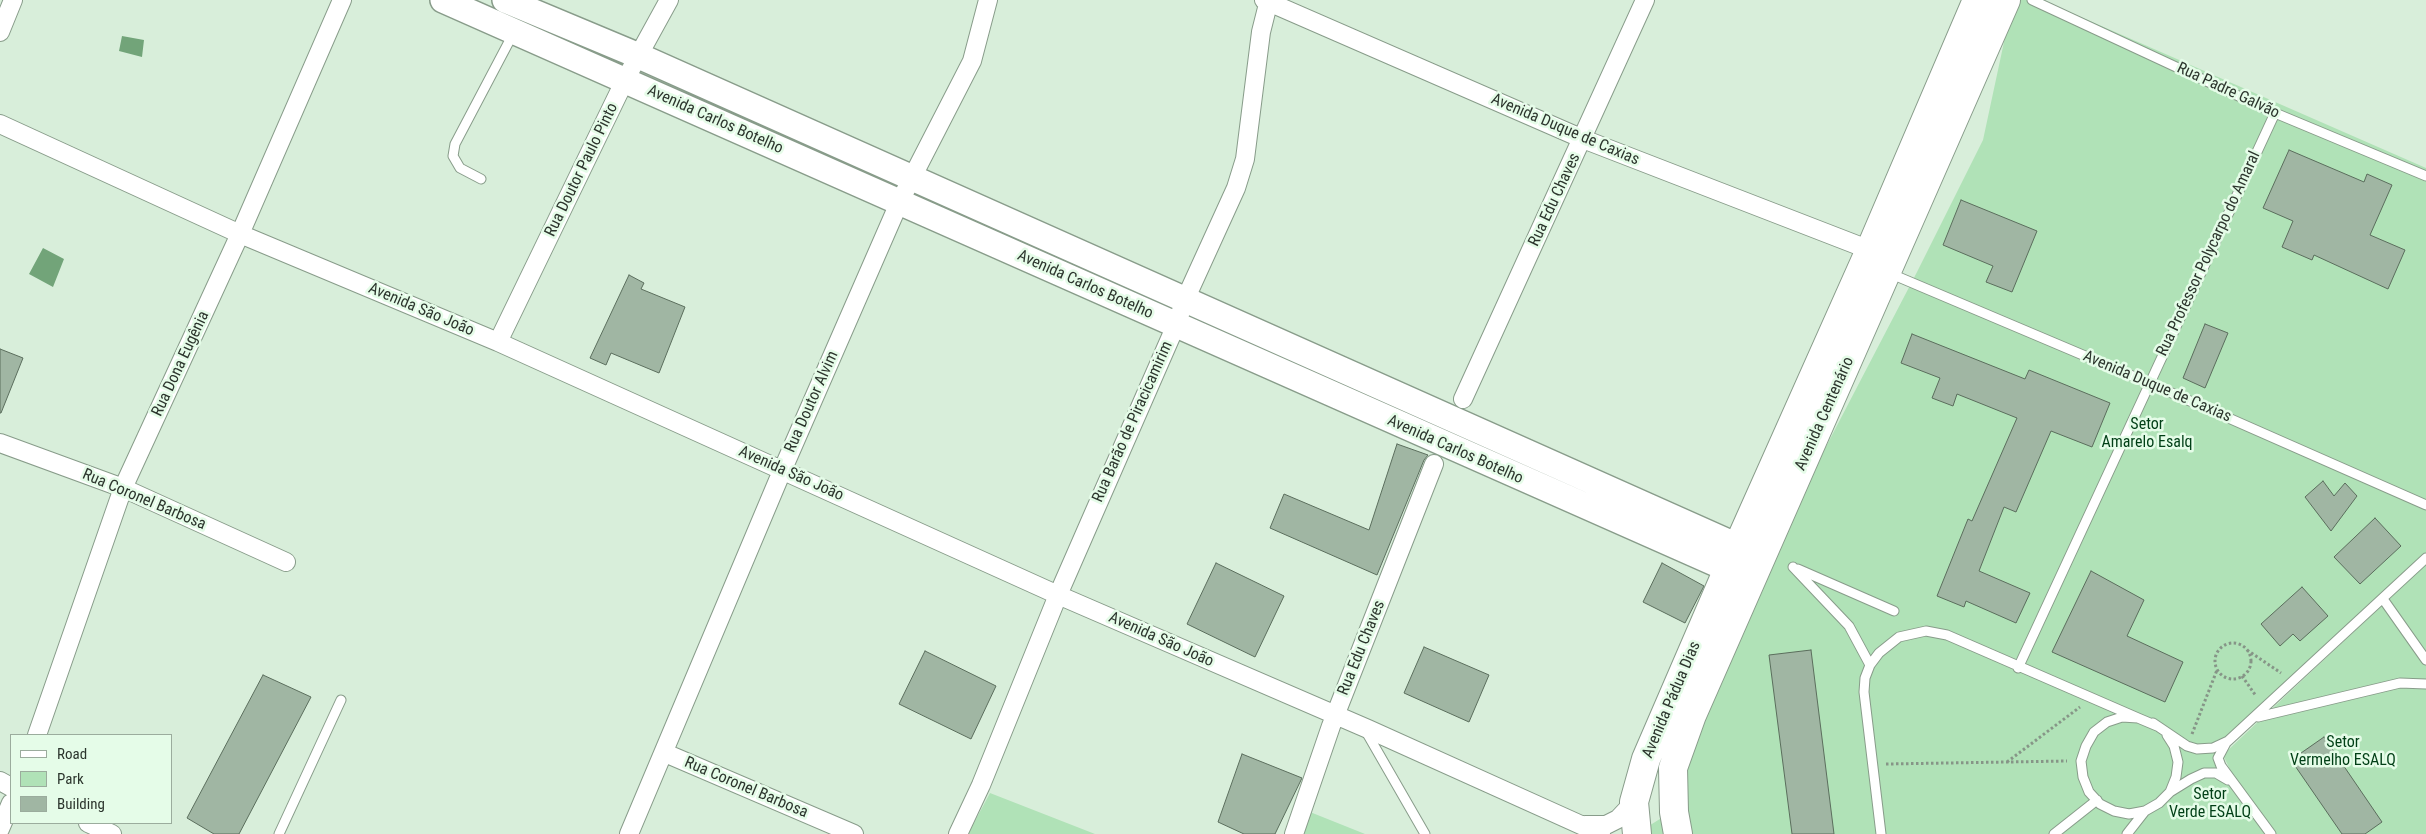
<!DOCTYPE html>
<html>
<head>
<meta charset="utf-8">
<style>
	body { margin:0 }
	#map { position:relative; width:2426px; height:834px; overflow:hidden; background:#d8eeda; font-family:"Roboto Condensed",sans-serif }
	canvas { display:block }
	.legend { position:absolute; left:10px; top:734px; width:162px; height:90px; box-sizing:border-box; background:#e5fce8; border:1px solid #9bac9d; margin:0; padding:6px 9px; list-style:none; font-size:15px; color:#2c352d }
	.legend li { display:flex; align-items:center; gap:10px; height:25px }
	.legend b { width:25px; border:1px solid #9bac9d }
</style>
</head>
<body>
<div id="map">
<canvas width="2426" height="834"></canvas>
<ul class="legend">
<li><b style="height:6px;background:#fff"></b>Road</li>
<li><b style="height:14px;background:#b0e2b7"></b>Park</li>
<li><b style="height:14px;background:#a0b6a3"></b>Building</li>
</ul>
</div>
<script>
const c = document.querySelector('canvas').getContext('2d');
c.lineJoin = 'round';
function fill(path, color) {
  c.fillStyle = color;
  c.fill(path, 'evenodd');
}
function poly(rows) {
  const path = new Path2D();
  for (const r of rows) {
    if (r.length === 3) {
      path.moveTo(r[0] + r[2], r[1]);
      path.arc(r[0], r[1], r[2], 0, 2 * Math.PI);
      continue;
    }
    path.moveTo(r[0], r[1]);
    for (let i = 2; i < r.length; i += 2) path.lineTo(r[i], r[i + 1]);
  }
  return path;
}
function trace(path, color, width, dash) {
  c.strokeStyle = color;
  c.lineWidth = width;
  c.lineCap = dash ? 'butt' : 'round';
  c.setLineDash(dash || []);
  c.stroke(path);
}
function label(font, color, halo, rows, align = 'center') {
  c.font = font + ' "Roboto Condensed",sans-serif';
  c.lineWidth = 5;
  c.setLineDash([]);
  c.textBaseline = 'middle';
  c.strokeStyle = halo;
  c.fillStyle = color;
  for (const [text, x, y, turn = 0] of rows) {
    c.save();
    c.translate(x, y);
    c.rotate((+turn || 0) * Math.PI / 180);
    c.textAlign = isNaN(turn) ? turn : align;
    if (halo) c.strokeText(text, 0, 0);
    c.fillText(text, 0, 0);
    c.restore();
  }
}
fill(poly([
	[2013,0,2042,0,2426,168,2426,555,2228,742,2219,758,2270,834,1636,834,1671,812,1671,794,1780,535,1917,272,1983,140],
	[2426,564,2426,834,2276,834,2233,776,2224,757,2227,751],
	[990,793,1095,834,968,834],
	[1310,812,1365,834,1300,834]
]), '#b0e2b7');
fill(poly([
	[122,36,144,40,142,57,119,51],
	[43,248,64,259,53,287,29,274]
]), '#72a479');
const building = poly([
	[2289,150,2364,182,2367,174,2392,185,2370,235,2405,250,2388,289,2314,255,2312,260,2282,247,2293,221,2263,208,2289,150],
	[1961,200,2037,231,2012,292,1986,282,1993,266,1943,245,1961,200],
	[629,275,644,283,641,289,685,307,659,373,611,353,606,365,590,358,629,275],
	[2205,324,2228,333,2205,388,2183,378,2205,324],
	[1912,334,2025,379,2029,370,2110,403,2092,447,2051,431,2016,512,2004,507,1979,571,2030,593,2016,623,1966,601,1964,607,1937,596,1968,519,1972,521,2017,418,1957,394,1953,406,1932,398,1940,378,1901,363,1912,334],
	[0,349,23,358,1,413,0,413,0,349],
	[1397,444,1428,455,1424,460,1377,575,1270,528,1284,494,1369,530,1397,444],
	[2323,481,2334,496,2345,483,2357,496,2331,531,2305,497,2323,481],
	[2375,518,2401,546,2360,584,2334,557,2375,518],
	[1216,563,1284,596,1255,657,1187,624,1216,563],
	[1662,563,1704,586,1685,623,1643,602,1662,563],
	[2091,571,2144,600,2127,636,2183,662,2165,702,2052,652,2091,571],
	[2302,587,2328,616,2300,641,2293,634,2280,646,2261,624,2302,587],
	[1424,647,1489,675,1469,722,1404,693,1424,647],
	[1811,650,1834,834,1792,834,1769,655,1811,650],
	[925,651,996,686,971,739,899,704,925,651],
	[263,675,311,697,239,834,214,834,187,818,263,675],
	[2324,737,2382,822,2365,834,2342,834,2291,760,2324,737],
	[1242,754,1302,778,1275,834,1244,834,1218,822,1242,754]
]);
fill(building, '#a0b6a3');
trace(building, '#5b6e5d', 1);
const lane = poly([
	[2032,0,2275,113,2426,176],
	[481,179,460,168,453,156,455,144,513,34],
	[1889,273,2149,383,2426,505],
	[1793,567,1849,626,1870,665],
	[1798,569,1894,611],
	[2383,599,2426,660],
	[2018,668,2275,113],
	[2258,717,2400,683,2426,684],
	[2153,723,2187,746,2197,749,2213,748,2228,741,2426,558],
	[1368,730,1368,735,1425,834],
	[2226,743,2218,758,2221,766,2271,834],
	[2170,792,2191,779,2204,773,2216,773,2228,780],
	[2145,811,2129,814,2114,811,2100,804,2089,792,2083,777,2081,761,2086,746,2094,732,2107,722,2122,717,2138,718,2157,726],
	[279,834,341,700],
	[1881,834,1864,692,1865,678,1870,665,1879,653,1899,637,1926,631,1947,635,2138,718],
	[2054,834,2097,800],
	[2127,834,2145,811,2159,803,2170,792,2176,777,2178,762,2174,746,2167,735]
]);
const street = poly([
	[1264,0,1583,139,1870,250],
	[0,32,13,0],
	[0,124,240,234,498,342,1058,595,1368,729,1601,834],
	[498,342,625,80,669,0],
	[1463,399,1645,0],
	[0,443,123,488,286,562],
	[37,735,123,488,240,234,342,0],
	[665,753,854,834],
	[0,781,11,787],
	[88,823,112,834],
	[1585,825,1606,825,1618,819,1634,802],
	[0,829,11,803],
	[629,834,782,471,899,203,972,61,988,0],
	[958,834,981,785,1058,595,1176,325,1185,300,1236,188,1245,159,1261,32,1269,0],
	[1294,834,1331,726,1434,464]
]);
const secondary = poly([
	[443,0,1728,569],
	[505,0,639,56,1755,554]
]);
const highway = poly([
	[1637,834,1634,802,1646,759,1738,546,1870,250,1977,0],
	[1678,834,1674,812,1673,768,1692,715,2006,0]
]);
trace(lane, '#889c8a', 11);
trace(street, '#889c8a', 20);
trace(secondary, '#889c8a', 28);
trace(highway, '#889c8a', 30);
trace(poly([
	[2233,661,18],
	[2247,650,2281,673],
	[2242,676,2256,696],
	[2192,734,2217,670],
	[2007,762,2080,707],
	[1886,764,2067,761]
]), '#869587', 3, [2.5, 2.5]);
trace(lane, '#fff', 9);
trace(street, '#fff', 18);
trace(secondary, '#fff', 25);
trace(highway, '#fff', 28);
label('16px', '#2c352d', '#e5fce8', [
	["Rua Padre Galvão",2228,91,25],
	["Avenida Carlos Botelho",715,120,24],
	["Avenida Duque de Caxias",1565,130,23],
	["Rua Doutor Paulo Pinto",582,170,-64],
	["Rua Edu Chaves",1555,200,-65],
	["Rua Professor Polycarpo do Amaral",2209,254,-65],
	["Avenida Carlos Botelho",1085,285,24],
	["Avenida São João",421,310,23],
	["Rua Dona Eugênia",181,364,-65],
	["Avenida Duque de Caxias",2157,387,23],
	["Rua Doutor Alvim",812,402,-66],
	["Avenida Centenário",1825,414,-66],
	["Rua Barão de Piracicamirim",1133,422,-66],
	["Avenida Carlos Botelho",1455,450,24],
	["Avenida São João",791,474,24],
	["Rua Coronel Barbosa",144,500,23],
	["Avenida São João",1161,640,24],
	["Rua Edu Chaves",1362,648,-68],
	["Avenida Pádua Dias",1672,700,-67],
	["Rua Coronel Barbosa",746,788,23]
]);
label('16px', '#013f16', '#e5fce8', [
	["Setor",2147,425],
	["Amarelo Esalq",2147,443],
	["Setor",2343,743],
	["Vermelho ESALQ",2343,761],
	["Setor",2210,795],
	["Verde ESALQ",2210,813]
]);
</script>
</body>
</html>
